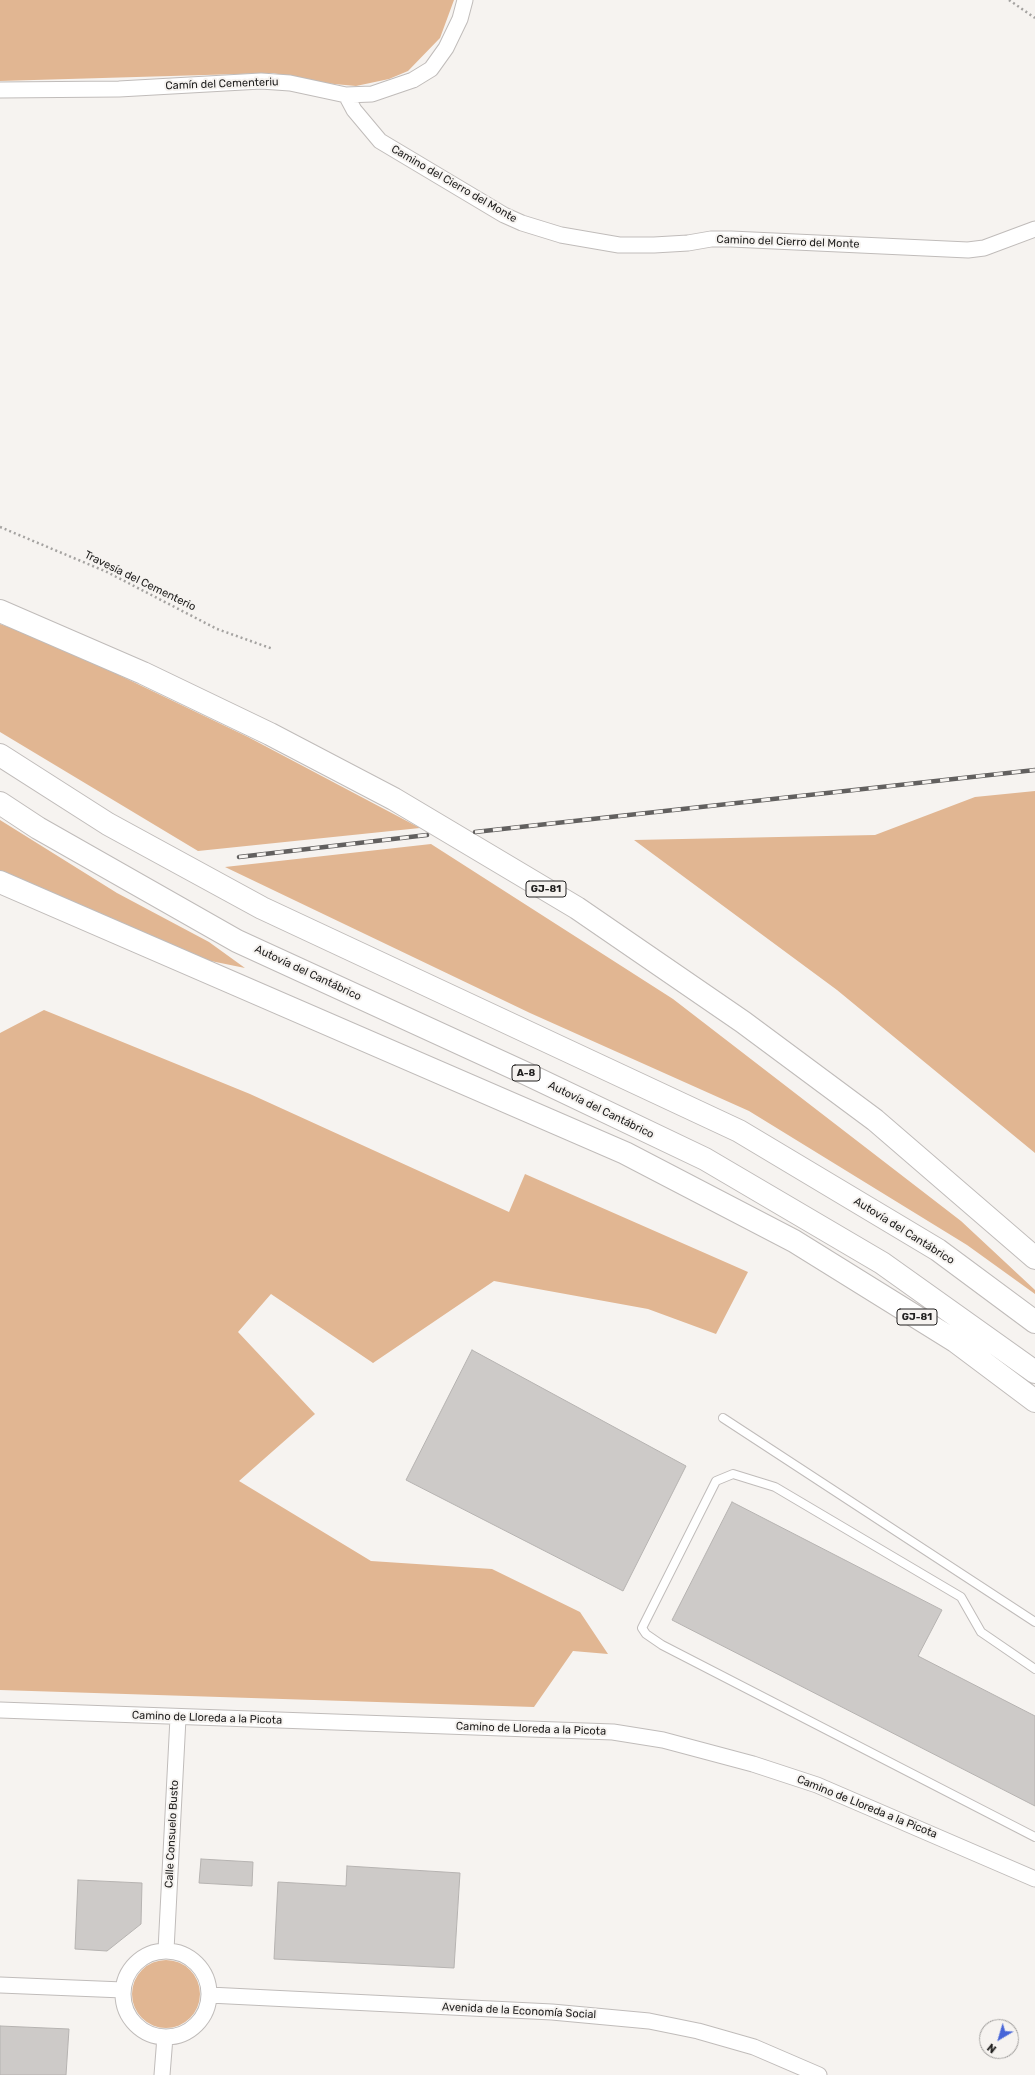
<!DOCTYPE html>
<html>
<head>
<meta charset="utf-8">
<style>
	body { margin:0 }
	#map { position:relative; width:1035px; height:2075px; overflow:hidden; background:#f6f3f0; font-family:Rubik,sans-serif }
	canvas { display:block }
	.north { position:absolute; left:979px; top:2019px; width:40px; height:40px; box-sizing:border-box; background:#f6f3f0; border:1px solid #a19f9d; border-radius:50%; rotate:218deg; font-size:11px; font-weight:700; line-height:16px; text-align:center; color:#222120 }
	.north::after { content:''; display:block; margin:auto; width:14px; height:18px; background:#4765d8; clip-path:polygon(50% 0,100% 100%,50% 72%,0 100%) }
</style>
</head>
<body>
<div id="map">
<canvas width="1035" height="2075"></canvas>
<div class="north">N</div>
</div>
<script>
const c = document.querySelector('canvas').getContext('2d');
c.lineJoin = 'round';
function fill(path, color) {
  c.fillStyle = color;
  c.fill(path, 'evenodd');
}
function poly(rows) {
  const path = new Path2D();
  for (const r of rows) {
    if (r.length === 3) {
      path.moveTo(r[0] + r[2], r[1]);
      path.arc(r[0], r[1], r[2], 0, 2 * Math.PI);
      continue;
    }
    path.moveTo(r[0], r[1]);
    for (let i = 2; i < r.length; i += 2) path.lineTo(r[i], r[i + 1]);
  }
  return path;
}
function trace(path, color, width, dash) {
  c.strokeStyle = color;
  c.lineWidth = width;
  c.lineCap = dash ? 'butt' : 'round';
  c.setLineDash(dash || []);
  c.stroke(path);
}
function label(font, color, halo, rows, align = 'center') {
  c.font = font + ' Rubik,sans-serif';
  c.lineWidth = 4;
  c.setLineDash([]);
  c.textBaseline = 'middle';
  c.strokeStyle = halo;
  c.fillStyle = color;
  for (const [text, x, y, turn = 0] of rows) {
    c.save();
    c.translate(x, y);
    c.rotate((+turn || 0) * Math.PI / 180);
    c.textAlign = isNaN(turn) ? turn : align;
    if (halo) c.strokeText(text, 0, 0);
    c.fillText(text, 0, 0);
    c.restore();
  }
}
fill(poly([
	[0,0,454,0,440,38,408,71,389,79,356,86,323,83,273,73,0,81],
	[0,624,48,641,248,737,420,828,198,851,0,732],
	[1035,791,1035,1153,837,990,634,840,875,835,975,797],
	[0,820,117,893,209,942,245,968,201,959,0,871],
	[431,844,673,999,961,1221,1035,1290,1035,1294,967,1245,749,1111,530,1013,225,867],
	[44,1010,250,1094,509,1212,525,1174,748,1272,716,1334,648,1309,494,1281,373,1363,271,1294,238,1332,315,1414,239,1481,371,1561,492,1569,580,1612,608,1654,573,1651,534,1707,0,1690,0,1033],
	[166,1994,34]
]), '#e1b692');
const building = poly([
	[472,1350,686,1466,623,1591,406,1480,472,1350],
	[732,1502,942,1610,918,1656,1035,1716,1035,1806,672,1620,732,1502],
	[201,1859,253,1862,252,1886,199,1883,201,1859],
	[347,1866,460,1873,454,1968,274,1959,278,1882,346,1886,347,1866],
	[78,1880,142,1883,141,1924,107,1951,75,1949,78,1880],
	[0,2026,69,2029,66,2075,0,2075,0,2026]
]);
fill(building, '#cdcac8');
trace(building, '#b6b3b1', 1);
const service = poly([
	[723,1418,1035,1622],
	[1035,1669,981,1632,961,1597,775,1487,733,1474,716,1481,642,1628,646,1634,662,1645,1035,1837]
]);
const minor = poly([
	[0,90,119,89,261,81,290,83,346,95,372,94,413,80,431,69,446,48,460,19,465,0],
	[346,95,354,110,380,141,504,215,522,223,561,235,619,245,654,245,688,243,711,239,731,239,968,250,984,248,1035,229],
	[0,1710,613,1732,663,1740,753,1764,817,1785,1035,1879],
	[166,1950,178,1718],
	[166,1994,43],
	[0,1985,123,1990],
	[209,1995,552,2012,649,2021,698,2031,754,2047,819,2075],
	[162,2075,165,2037]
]);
const motorway = poly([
	[0,611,143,673,270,734,394,799,577,908,743,1022,875,1120,1035,1258],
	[0,755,108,824,262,908,739,1131,938,1250,1035,1322],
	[0,803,38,828,237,941,527,1074,705,1159,882,1263,1035,1372],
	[0,882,625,1153,794,1241,955,1341,1035,1401]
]);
trace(service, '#c0bcba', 10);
trace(minor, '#c0bcba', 17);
trace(motorway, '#c0bcba', 24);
trace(poly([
	[1009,0,1035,18],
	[0,527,107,572,217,629,273,649]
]), '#a5a3a1', 2.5, [2, 3]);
trace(service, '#fff', 8);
trace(minor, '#fff', 15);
trace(motorway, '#fff', 22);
const rail = poly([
	[475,832,1035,770],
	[239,857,427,835]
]);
trace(rail, '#62605f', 4.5);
trace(rail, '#f6f3f0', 3, [9]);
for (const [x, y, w] of [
	[546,889,40],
	[526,1073,28],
	[917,1317,40]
]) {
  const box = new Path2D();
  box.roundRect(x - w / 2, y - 8, w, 16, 3);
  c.fillStyle = '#f6f3f0';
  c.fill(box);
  trace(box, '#222120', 1);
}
label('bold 10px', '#222120', null, [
	["GJ-81",546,889],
	["A-8",526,1073],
	["GJ-81",917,1317]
]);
label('11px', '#222120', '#f6f3f0', [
	["Camín del Cementeriu",222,84,-2],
	["Camino del Cierro del Monte",454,184,30],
	["Camino del Cierro del Monte",788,242,2],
	["Travesía del Cementerio",140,581,26],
	["Autovía del Cantábrico",308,973,25],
	["Autovía del Cantábrico",601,1110,26],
	["Autovía del Cantábrico",904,1231,32],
	["Camino de Lloreda a la Picota",207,1718,2],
	["Camino de Lloreda a la Picota",531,1729,2],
	["Camino de Lloreda a la Picota",867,1807,22],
	["Calle Consuelo Busto",172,1834,-87],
	["Avenida de la Economía Social",519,2011,3]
]);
</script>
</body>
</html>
